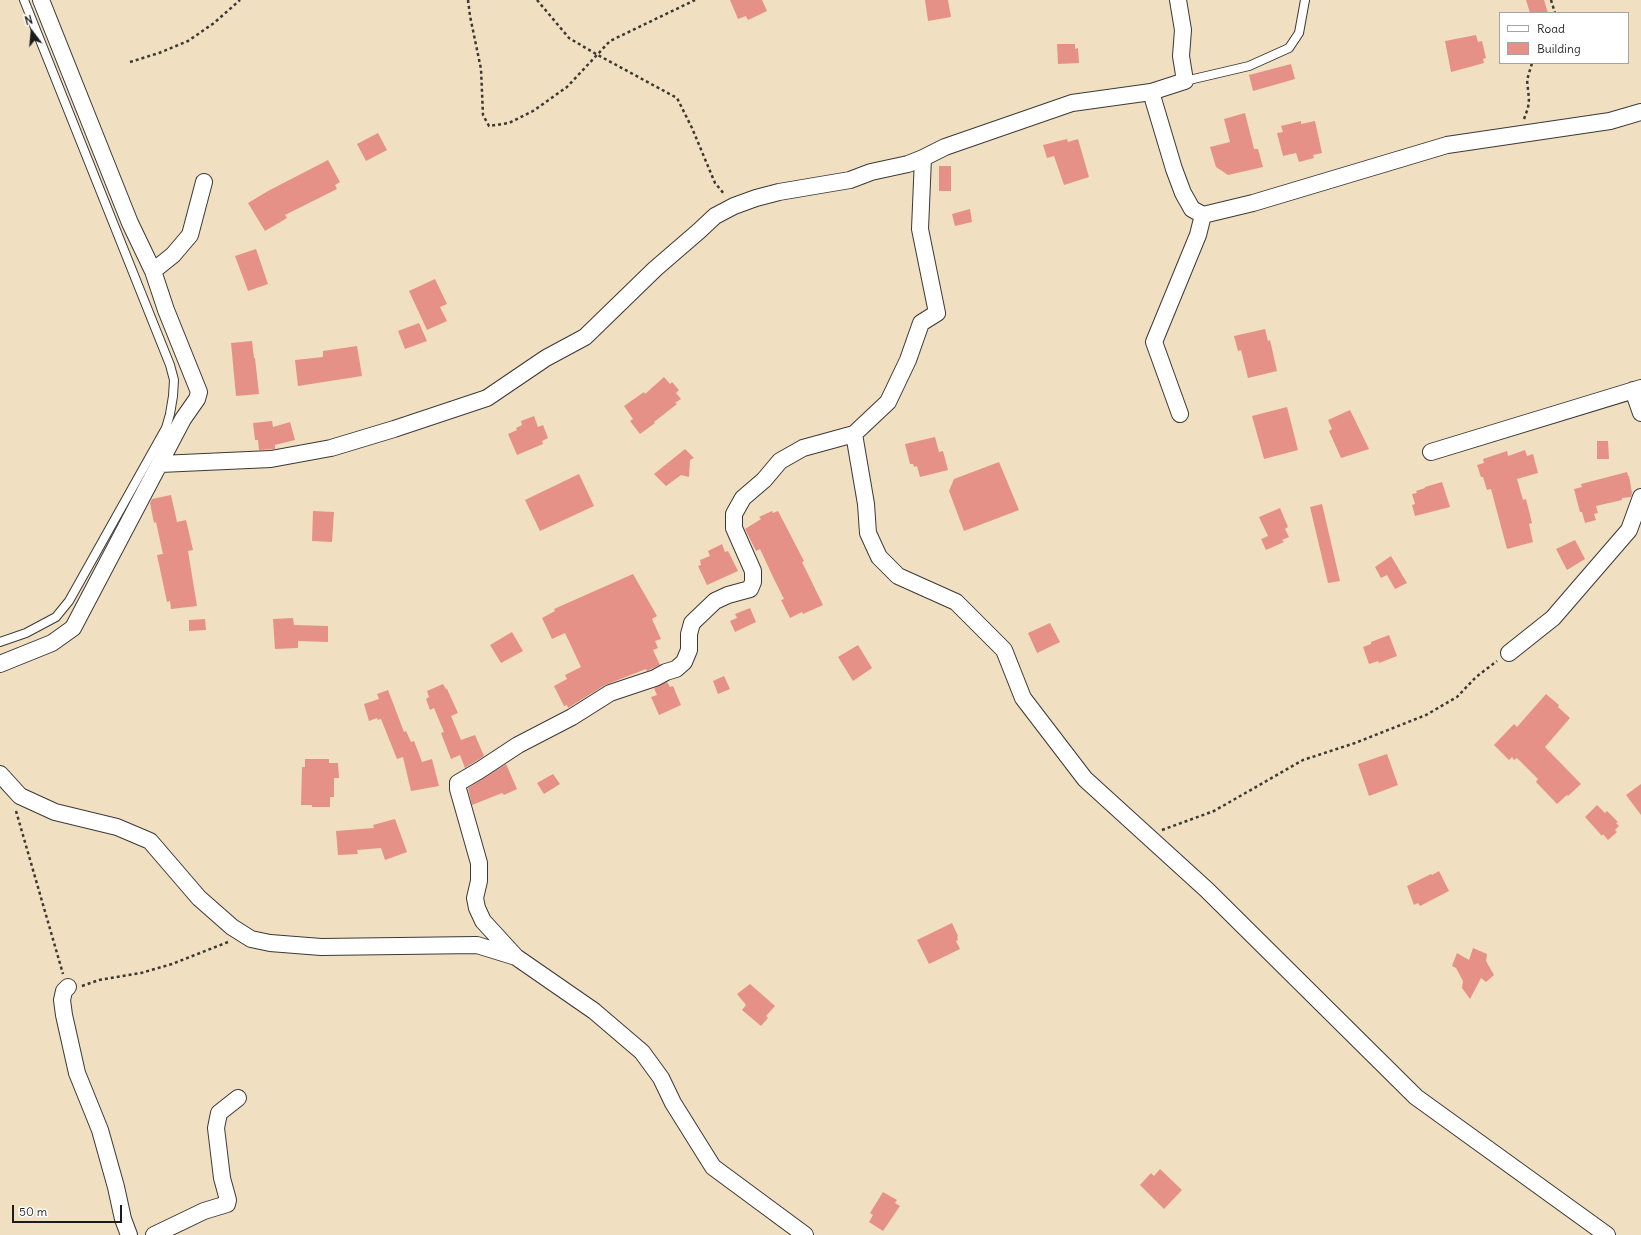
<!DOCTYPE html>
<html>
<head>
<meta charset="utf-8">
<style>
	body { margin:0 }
	#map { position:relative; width:1641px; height:1235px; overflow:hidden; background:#f1dfc1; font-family:Delius,sans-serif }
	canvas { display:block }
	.legend { position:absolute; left:1499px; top:12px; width:130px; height:52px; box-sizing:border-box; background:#fff; border:1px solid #a4a4a4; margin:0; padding:5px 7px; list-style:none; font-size:12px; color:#1c1c1c }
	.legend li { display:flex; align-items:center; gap:8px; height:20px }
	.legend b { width:20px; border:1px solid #a4a4a4 }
	.north { position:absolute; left:12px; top:12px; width:40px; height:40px; -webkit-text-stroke:3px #fff; paint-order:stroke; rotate:344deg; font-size:11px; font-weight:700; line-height:16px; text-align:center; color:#1c1c1c }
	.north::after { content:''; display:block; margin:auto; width:14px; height:18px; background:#1c1c1c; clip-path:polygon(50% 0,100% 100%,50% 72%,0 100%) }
	.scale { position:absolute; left:12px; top:1205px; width:110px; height:18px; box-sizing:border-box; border:2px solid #1c1c1c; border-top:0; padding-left:5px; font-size:12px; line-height:14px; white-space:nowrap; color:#1c1c1c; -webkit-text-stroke:3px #fff; paint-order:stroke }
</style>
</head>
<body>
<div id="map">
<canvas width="1641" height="1235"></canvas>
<ul class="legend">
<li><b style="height:5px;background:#fff"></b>Road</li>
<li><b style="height:11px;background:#e69187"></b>Building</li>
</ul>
<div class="north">N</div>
<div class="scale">50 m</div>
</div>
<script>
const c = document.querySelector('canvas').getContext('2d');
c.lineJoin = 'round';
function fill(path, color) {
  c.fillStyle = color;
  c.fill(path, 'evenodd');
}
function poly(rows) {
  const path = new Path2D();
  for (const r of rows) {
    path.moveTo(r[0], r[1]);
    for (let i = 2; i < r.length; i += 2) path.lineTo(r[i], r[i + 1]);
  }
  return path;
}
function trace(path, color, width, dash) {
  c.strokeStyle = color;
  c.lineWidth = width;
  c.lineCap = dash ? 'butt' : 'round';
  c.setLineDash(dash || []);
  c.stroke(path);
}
fill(poly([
	[730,0,762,0,767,11,748,20,746,16,738,19],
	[925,0,948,0,951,17,928,21],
	[1526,0,1544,0,1548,13,1530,13],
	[1476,35,1478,42,1482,41,1486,58,1483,59,1484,63,1451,72,1445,41],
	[1057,44,1075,44,1075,49,1078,48,1079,63,1058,64],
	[1291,64,1295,79,1253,91,1249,75],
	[1245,113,1254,149,1258,149,1263,167,1228,175,1216,167,1210,147,1230,142,1224,119],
	[1301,121,1301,124,1315,121,1322,153,1313,155,1314,158,1299,162,1296,153,1283,156,1277,133,1283,132,1281,126],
	[378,133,387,150,366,161,357,144],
	[1067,139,1068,142,1078,139,1089,177,1064,185,1054,156,1047,158,1043,145],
	[328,160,340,182,335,185,337,189,285,215,287,218,265,231,248,203,268,191],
	[939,166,951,166,951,191,939,191],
	[970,209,972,222,955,226,952,214],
	[256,249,268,284,248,291,235,256],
	[435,279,447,304,440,307,447,321,427,330,409,291],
	[419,323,427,341,405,349,398,331],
	[1265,329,1268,341,1270,340,1277,371,1248,378,1241,350,1238,351,1234,336],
	[252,341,254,358,255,358,259,394,236,396,231,343],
	[357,346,362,376,298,386,295,360,323,357,323,351],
	[664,377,670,384,672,382,679,390,676,393,681,399,675,403,677,404,654,422,655,423,640,434,630,421,633,419,624,406,644,392,645,394],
	[1287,407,1298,450,1264,459,1252,416],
	[1350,410,1369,449,1341,458,1329,431,1332,429,1328,420],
	[534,416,538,427,543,425,548,438,542,441,543,444,517,455,508,434,517,430,516,428,522,425,521,421],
	[272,421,273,427,290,422,295,440,275,445,275,449,259,450,258,440,255,440,253,423],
	[935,437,939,452,943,451,948,470,920,477,917,466,914,467,913,464,910,464,905,444],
	[1597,441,1608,441,1609,459,1597,459],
	[685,449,694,458,690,460,689,477,681,475,666,486,654,474],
	[1525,450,1527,456,1533,454,1538,473,1517,479,1523,500,1526,499,1532,523,1529,524,1533,542,1507,549,1491,489,1487,490,1483,477,1481,477,1477,465,1484,463,1483,459,1507,451,1508,456],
	[999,462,1019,510,964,531,949,491,954,479],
	[1627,472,1628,476,1629,476,1632,493,1631,497,1622,498,1622,500,1596,506,1598,513,1594,514,1596,520,1585,523,1582,512,1580,512,1574,489,1582,487,1581,484],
	[579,474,594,506,540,531,525,500],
	[1442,482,1450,507,1415,516,1412,505,1415,504,1412,494,1417,493,1416,491,1425,488,1425,487],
	[171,495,177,522,186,520,193,550,188,551,197,606,171,609,170,601,167,602,157,555,163,554,156,522,154,523,150,503,152,499],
	[1322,504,1340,581,1328,583,1310,507],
	[1280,508,1288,527,1285,529,1289,537,1282,540,1284,542,1266,550,1261,539,1268,536,1259,517],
	[313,511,334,512,332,542,312,541],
	[772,511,773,513,778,511,804,561,802,562,823,605,803,614,802,612,790,618,781,600,784,599,773,577,760,549,756,551,745,529,761,519,759,517],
	[1575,540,1585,559,1567,570,1556,549],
	[722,544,725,552,728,551,738,571,707,585,698,566,701,565,700,560,710,556,708,551],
	[1391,556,1407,583,1395,589,1387,575,1381,578,1375,567],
	[633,574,657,616,652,619,661,639,655,641,658,648,653,650,660,665,651,669,647,671,646,669,605,685,568,708,567,705,564,706,554,686,567,679,565,675,581,667,565,633,552,639,542,618,555,611,554,609],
	[750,608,756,622,735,632,730,621,737,618,735,614],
	[293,618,294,625,328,626,328,642,298,641,298,648,275,649,273,619],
	[205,619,206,630,189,631,189,620],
	[1050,623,1060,642,1037,653,1028,633],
	[512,632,523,651,501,663,490,645],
	[1389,635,1397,656,1379,663,1378,661,1369,664,1363,647,1371,644,1371,642],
	[858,645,872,668,853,681,838,657],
	[724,676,730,689,718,694,713,681],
	[667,682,670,687,673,686,681,705,659,715,651,697,657,695,654,688],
	[443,684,446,689,447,689,458,713,451,716,461,740,475,735,484,756,465,768,460,755,451,759,441,733,444,732,434,708,430,710,426,699,429,697,427,691],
	[388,690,404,732,406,731,411,742,414,741,422,762,432,759,439,786,411,791,403,757,397,759,381,719,378,720,377,718,369,721,364,704,379,699,377,694],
	[1546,694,1559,705,1558,707,1570,718,1545,747,1581,784,1568,796,1567,795,1557,804,1536,782,1538,779,1517,758,1514,760,1512,757,1509,760,1494,745,1514,724,1517,727],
	[1387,754,1398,785,1369,796,1358,764],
	[305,759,329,759,329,763,338,763,339,778,334,778,334,797,330,797,330,807,312,807,312,805,301,805,302,767,305,767],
	[506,764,517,789,504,795,502,793,472,805,468,788],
	[553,774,560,784,544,794,537,783],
	[1641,784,1641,815,1626,795],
	[1597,805,1605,813,1607,811,1618,822,1616,823,1619,826,1615,830,1617,832,1608,840,1603,834,1602,836,1585,817],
	[395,819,407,852,385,860,381,848,357,850,358,854,338,855,336,831,374,828,373,825],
	[1439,871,1449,891,1420,906,1418,903,1414,905,1407,886,1431,874,1432,875],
	[952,923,958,936,957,937,958,940,956,941,960,949,929,964,917,940],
	[1473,948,1487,954,1486,961,1494,975,1486,982,1481,978,1470,999,1462,988,1463,981,1456,968,1452,966,1457,953,1469,960],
	[750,984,775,1006,766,1016,768,1018,761,1026,742,1010,746,1005,737,994],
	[1160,1169,1182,1190,1164,1209,1140,1185,1151,1173,1154,1176],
	[883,1192,897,1200,895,1203,900,1206,883,1231,869,1222,873,1215,870,1213]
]), '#e69187');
const lane = poly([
	[1185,81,1249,66,1289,48,1299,33,1305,0],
	[0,642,26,633,56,617,69,601,166,428,170,414,173,396,174,380,170,365,24,0]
]);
const street = poly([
	[1178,0,1183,30,1181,56,1185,81,1151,92,1174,169,1183,193,1192,209,1203,215],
	[153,271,173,255,190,235,204,182],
	[1633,390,1641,413],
	[1180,414,1154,342,1198,235,1203,215,1253,203,1447,145,1610,121,1641,112],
	[854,434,866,504,868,533,879,557,898,576,956,602,1004,650,1023,698,1085,779,1207,890,1416,1097,1607,1235],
	[1431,452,1641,388],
	[160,464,271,459,331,448,394,429,487,398,546,358,585,337,655,269,699,231,715,216,734,206,756,198,779,192,850,180,871,172,908,164,923,158],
	[1509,653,1553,618,1629,530,1641,497],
	[0,664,52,643,73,628,183,419,197,399,199,392,166,310,153,271,130,223,41,0],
	[0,774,20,796,55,812,117,827,150,841,199,898,232,927,251,939,270,943,321,947,477,945,516,957,594,1011,642,1052,661,1078,673,1103,713,1167,805,1235],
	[516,957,483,921,477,908,475,898,479,881,479,863,458,789,458,783,480,770,518,745,572,717,610,693,655,678,666,672,676,669,684,662,689,650,689,634,692,623,715,601,728,595,750,589,753,582,753,571,734,528,734,514,743,498,764,480,780,461,803,448,854,434,888,402,908,360,921,323,937,313,920,229,923,158,945,147,1072,103,1151,92],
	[68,987,64,991,62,1000,64,1015,77,1073,100,1130,116,1187,123,1219,129,1235],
	[154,1235,204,1211,227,1204,228,1200,222,1178,216,1128,219,1113,238,1098]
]);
trace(lane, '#3c3935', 10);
trace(street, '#3c3935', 18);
trace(poly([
	[468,0,470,16,481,69,483,115,489,126,509,123,533,111,567,87,610,41,695,0],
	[537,0,569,38,596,54,677,98,692,128,715,183,725,195],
	[1551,0,1555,13],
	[130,62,159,53,188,41,214,23,240,0],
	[1524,119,1528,108,1529,99,1527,80,1532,63],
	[16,811,63,974],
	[1162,830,1214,811,1303,760,1355,743,1426,715,1457,697,1476,677,1497,661],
	[82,986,99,980,141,973,172,964,228,942]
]), '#3c3935', 2.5, [3, 3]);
trace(lane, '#fff', 8);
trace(street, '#fff', 16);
</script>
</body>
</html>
